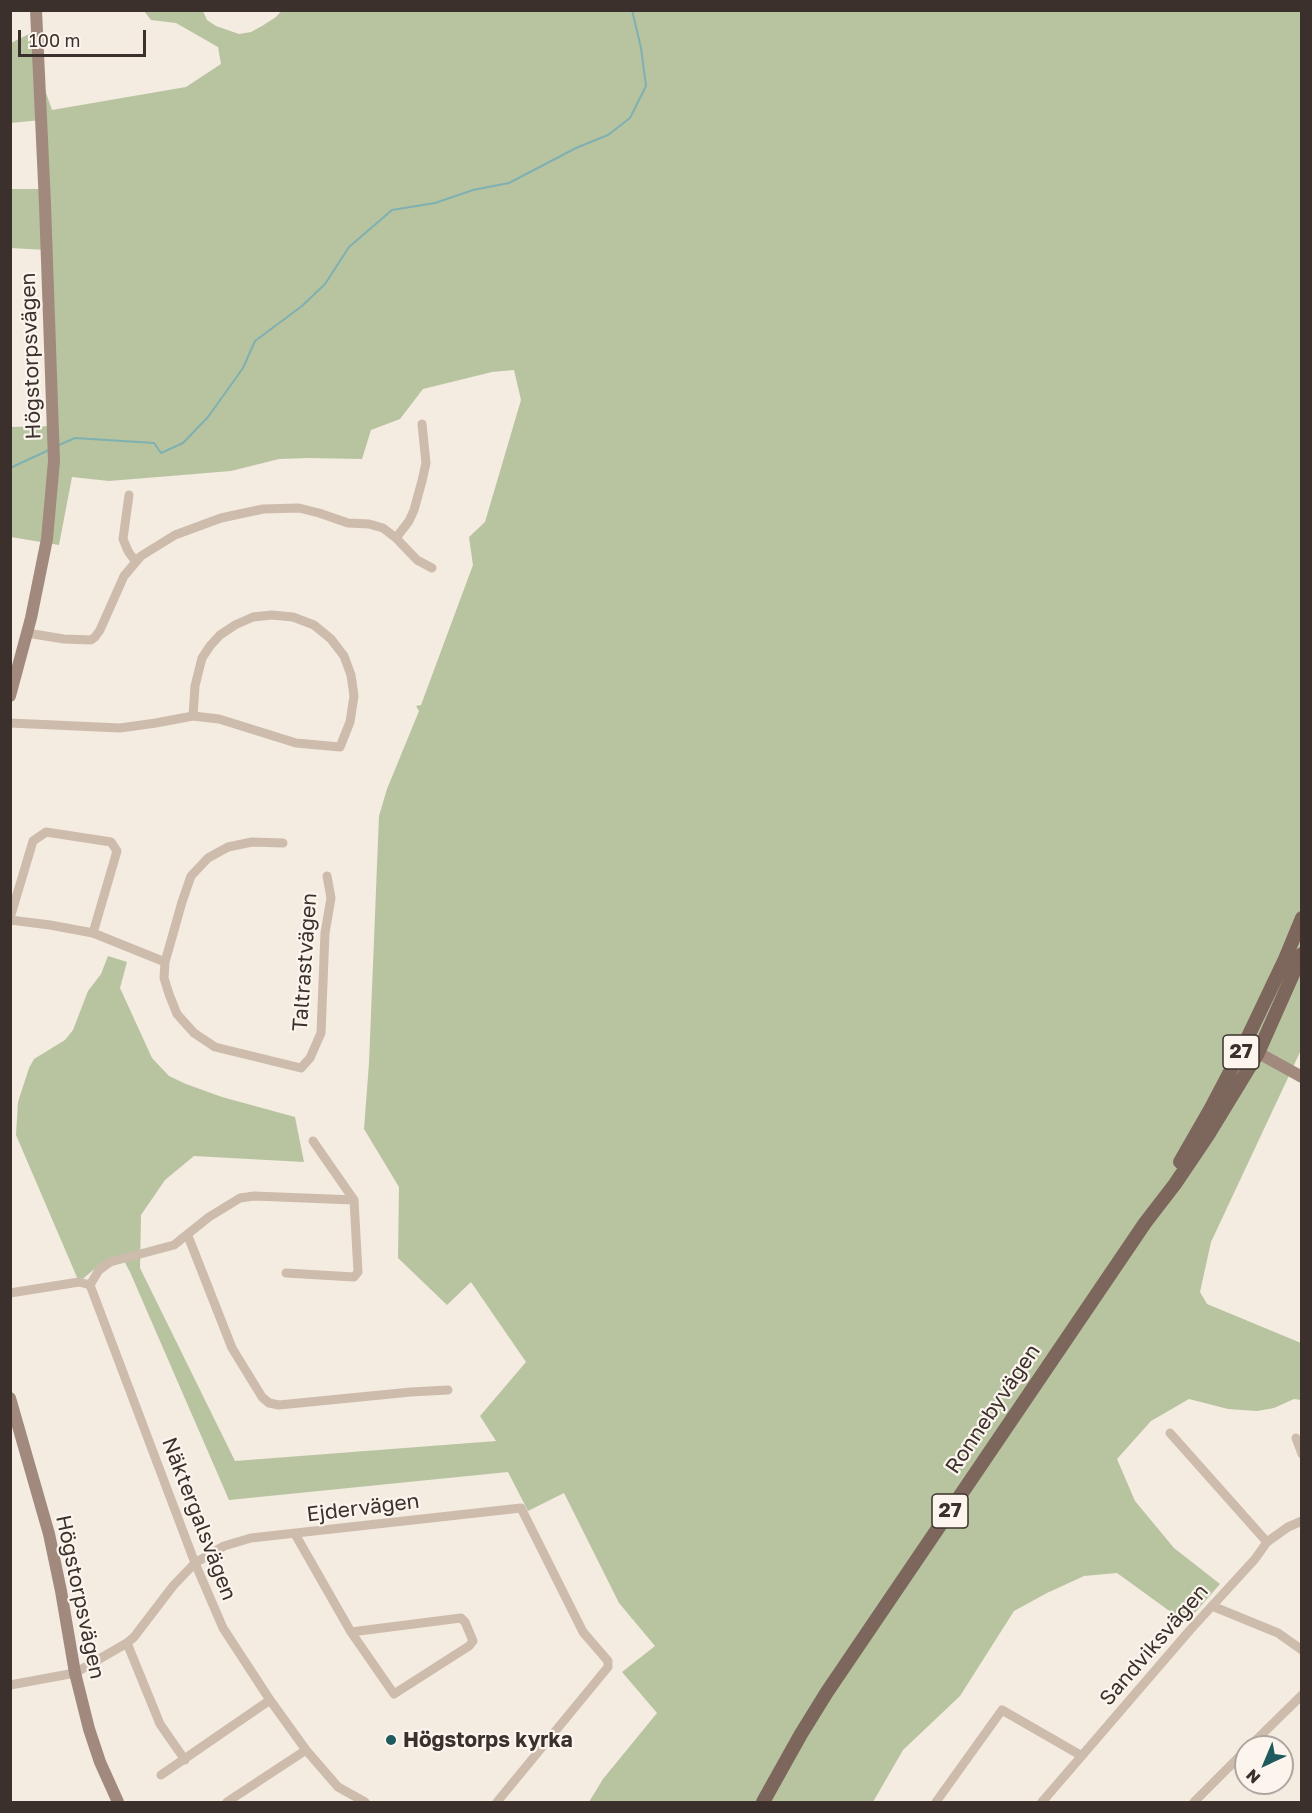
<!DOCTYPE html>
<html>
<head>
<meta charset="utf-8">
<style>
	body { margin:0 }
	#map { position:relative; width:1312px; height:1813px; overflow:hidden; background:#f4ebe1; font-family:"Golos Text",sans-serif }
	canvas { display:block }
	.frame { position:absolute; inset:0; border:12px solid #3b302b; pointer-events:none }
	.north { position:absolute; left:1234px; top:1735px; width:60px; height:60px; box-sizing:border-box; background:#fbf5ee; border:2px solid #aea6a0; border-radius:50%; rotate:224deg; font-size:16px; font-weight:700; line-height:24px; text-align:center; color:#3b302b }
	.north::after { content:''; display:block; margin:auto; width:21px; height:27px; background:#1f5a5e; clip-path:polygon(50% 0,100% 100%,50% 72%,0 100%) }
	.scale { position:absolute; left:18px; top:30px; width:128px; height:27px; box-sizing:border-box; border:3px solid #3b302b; border-top:0; padding-left:8px; font-size:18px; line-height:21px; white-space:nowrap; color:#3b302b; -webkit-text-stroke:4px #fbf5ee; paint-order:stroke }
</style>
</head>
<body>
<div id="map">
<canvas width="1312" height="1813"></canvas>
<div class="frame"></div>
<div class="north">N</div>
<div class="scale">100 m</div>
</div>
<script>
const c = document.querySelector('canvas').getContext('2d');
c.lineJoin = 'round';
function fill(path, color) {
  c.fillStyle = color;
  c.fill(path, 'evenodd');
}
function poly(rows) {
  const path = new Path2D();
  for (const r of rows) {
    path.moveTo(r[0], r[1]);
    for (let i = 2; i < r.length; i += 2) path.lineTo(r[i], r[i + 1]);
  }
  return path;
}
function trace(path, color, width, dash) {
  c.strokeStyle = color;
  c.lineWidth = width;
  c.lineCap = dash ? 'butt' : 'round';
  c.setLineDash(dash || []);
  c.stroke(path);
}
function label(font, color, halo, rows, align = 'center') {
  c.font = font + ' "Golos Text",sans-serif';
  c.lineWidth = 4.5;
  c.setLineDash([]);
  c.textBaseline = 'middle';
  c.strokeStyle = halo;
  c.fillStyle = color;
  for (const [text, x, y, turn = 0] of rows) {
    c.save();
    c.translate(x, y);
    c.rotate((+turn || 0) * Math.PI / 180);
    c.textAlign = isNaN(turn) ? turn : align;
    if (halo) c.strokeText(text, 0, 0);
    c.fillText(text, 0, 0);
    c.restore();
  }
}
fill(poly([
	[282,10,1301,11,1301,1050,1211,1242,1200,1292,1207,1304,1301,1343,1301,1400,1294,1399,1274,1408,1257,1411,1228,1409,1189,1399,1151,1421,1117,1459,1135,1501,1174,1548,1220,1584,1186,1623,1117,1573,1084,1576,1047,1593,1014,1611,960,1696,903,1750,873,1802,589,1802,603,1779,657,1713,622,1672,655,1646,619,1603,564,1493,528,1511,508,1472,229,1500,130,1272,122,1257,98,1266,79,1282,16,1135,18,1102,29,1068,34,1059,65,1040,73,1030,88,991,101,974,108,956,127,962,120,988,152,1058,169,1076,186,1084,222,1097,295,1117,304,1162,194,1156,165,1180,141,1215,140,1268,235,1461,496,1441,480,1416,526,1362,471,1282,447,1305,398,1258,399,1187,364,1129,369,1063,379,816,387,789,419,711,416,706,421,705,470,573,473,565,469,537,485,522,521,400,514,370,492,372,423,389,400,419,371,430,362,459,309,458,279,459,231,471,109,481,72,477,59,545,11,537,11,427,53,426,47,250,11,248,11,189,44,189,41,120,11,123,11,43,41,28,44,87,52,110,186,87,221,64,218,47,176,23,151,20,144,11,203,11,207,20,216,26,239,34,251,32,262,26,276,17]
]), '#b8c4a0');
trace(poly([
	[59,445,75,438,154,443,161,453,183,443,208,417,243,368,255,341,302,306,325,284,349,247,392,210,435,203,473,190,509,183,576,148,608,135,630,118,646,86,641,48,632,10],
	[10,468,49,450]
]), '#7fb0b2', 2);
trace(poly([
	[129,495,123,539,128,551,135,561],
	[396,538,409,521,414,510,422,481,426,463,422,424],
	[27,633,64,639,91,640,95,637,100,630,124,576,141,556,175,535,221,518,263,509,299,508,319,513,348,523,369,524,383,528,396,538,417,560,432,568],
	[10,723,120,728,156,723,193,716,219,719,296,743,340,747,350,722,354,696,351,675,344,656,331,639,314,625,293,617,272,615,253,617,235,625,220,635,210,646,202,658,195,686,193,716],
	[283,843,252,842,228,847,208,858,191,876,182,902,165,962,164,978,169,994,177,1014,194,1033,215,1047,301,1068,310,1058,321,1033,325,933,331,898,327,876],
	[10,918,33,841,46,832,111,842,117,851,93,933],
	[10,920,50,925,93,933,165,962],
	[313,1141,354,1200],
	[188,1236,232,1348,262,1397,269,1403,279,1405,411,1392,448,1390],
	[90,1285,99,1270,110,1262,174,1245,209,1217,240,1198,254,1196,354,1200,358,1272,354,1277,286,1273],
	[10,1293,79,1282,90,1285,195,1563,223,1628,270,1700,306,1750,338,1787,365,1802],
	[1170,1433,1267,1542],
	[1296,1438,1302,1454],
	[295,1534,351,1632,394,1694,469,1646,473,1641,465,1622,461,1618,351,1632],
	[1212,1606,1278,1633,1302,1650],
	[127,1643,160,1724,185,1760],
	[10,1685,75,1673,127,1643,134,1637,173,1586,195,1563,224,1546,251,1538,521,1508,583,1632,608,1661,608,1667,497,1802],
	[1249,1747,1302,1695],
	[161,1775,270,1700],
	[227,1802,306,1750],
	[936,1802,1002,1710,1082,1756],
	[1042,1802,1190,1630,1255,1559,1267,1542,1288,1527,1302,1521],
	[1194,1802,1246,1750]
]), '#cdbbac', 9);
trace(poly([
	[10,696,31,618,47,539,54,461,45,204,36,10],
	[1244,1045,1302,1077],
	[10,1398,49,1534,61,1591,75,1673,89,1729,100,1762,118,1802]
]), '#a18a7d', 12);
trace(poly([
	[1180,1162,1211,1108,1244,1045,1285,959,1302,918],
	[763,1802,801,1734,827,1692,1145,1223,1175,1184,1208,1135,1258,1053,1302,954]
]), '#7d675c', 14);
for (const [x, y, r, color] of [
	[391,1740,6,"#1f5a5e"]
]) {
  const dot = new Path2D();
  dot.arc(x, y, r, 0, 2 * Math.PI);
  c.fillStyle = color;
  c.fill(dot);
  trace(dot, '#fbf5ee', 2);
}
for (const [x, y, w] of [
	[1241,1052,36],
	[950,1511,36]
]) {
  const box = new Path2D();
  box.roundRect(x - w / 2, y - 17, w, 34, 4.5);
  c.fillStyle = '#fbf5ee';
  c.fill(box);
  trace(box, '#3b302b', 1.5);
}
label('bold 20px', '#3b302b', null, [
	["27",1241,1052],
	["27",950,1511]
]);
label('21px', '#3b302b', '#fbf5ee', [
	["Högstorpsvägen",31,356,-92],
	["Taltrastvägen",305,962,-86],
	["Ronnebyvägen",993,1409,-56],
	["Ejdervägen",363,1508,-7],
	["Näktergalsvägen",199,1519,69],
	["Högstorpsvägen",80,1597,78],
	["Sandviksvägen",1154,1645,-49]
]);
label('bold 21px', '#3b302b', '#fbf5ee', [
	["Högstorps kyrka",403,1740]
], 'left');
</script>
</body>
</html>
